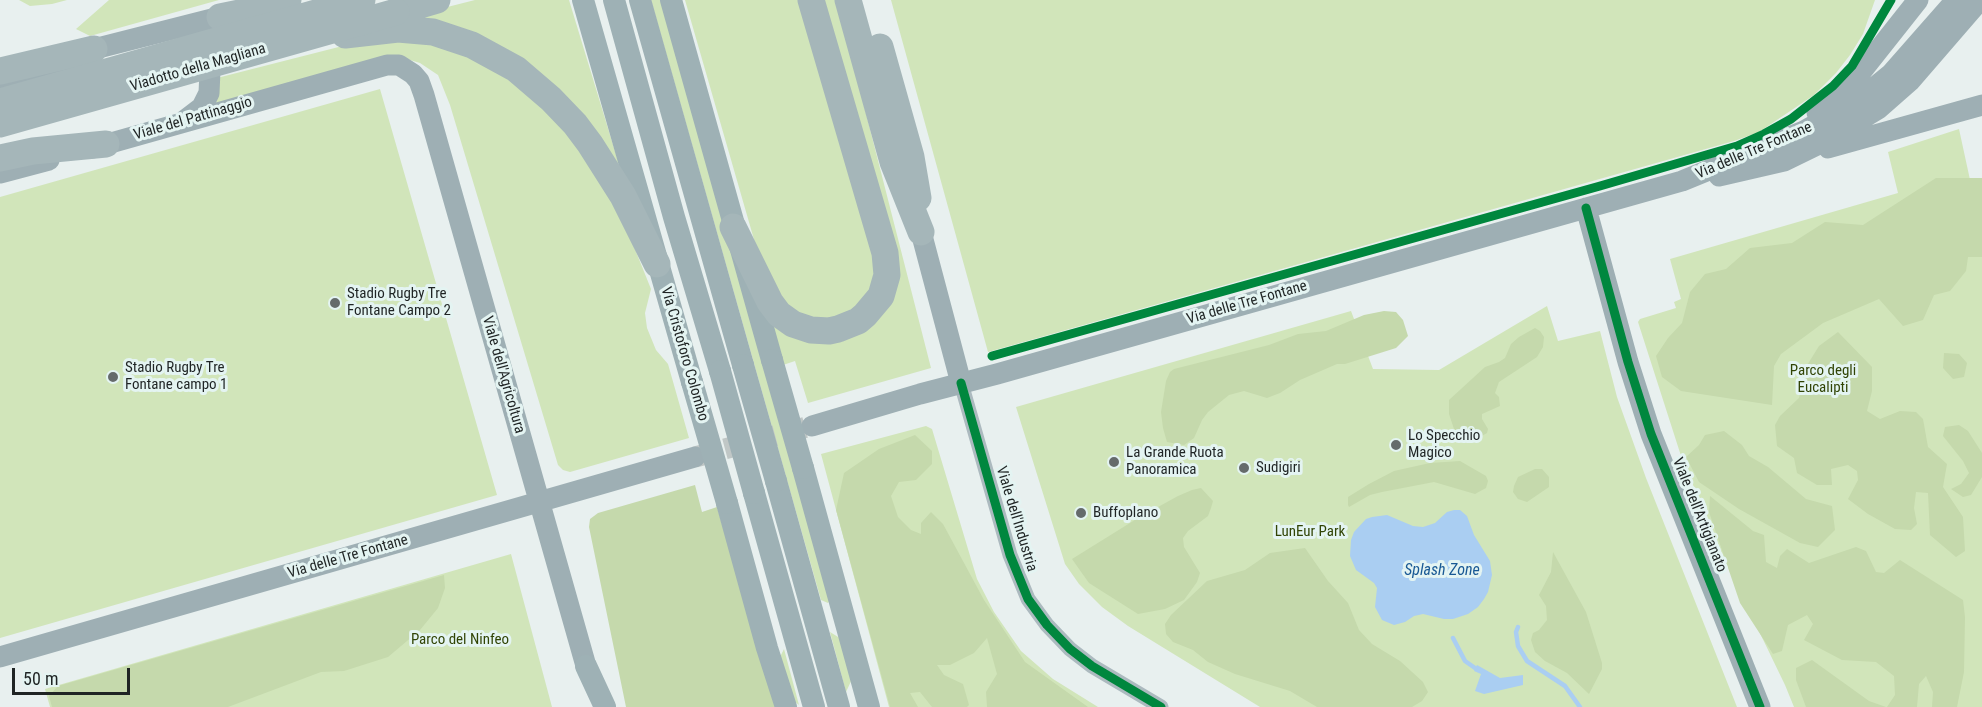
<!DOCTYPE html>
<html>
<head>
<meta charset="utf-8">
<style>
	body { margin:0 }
	#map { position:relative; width:1982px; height:707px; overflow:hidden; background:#e8f0ef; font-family:"Roboto Condensed",sans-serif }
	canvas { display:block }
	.scale { position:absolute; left:12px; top:668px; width:118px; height:27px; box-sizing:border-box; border:3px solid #1f2424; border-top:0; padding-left:8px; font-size:18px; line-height:21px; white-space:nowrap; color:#1f2424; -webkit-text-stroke:4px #e4f4f2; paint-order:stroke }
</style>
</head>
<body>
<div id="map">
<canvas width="1982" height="707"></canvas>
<div class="scale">50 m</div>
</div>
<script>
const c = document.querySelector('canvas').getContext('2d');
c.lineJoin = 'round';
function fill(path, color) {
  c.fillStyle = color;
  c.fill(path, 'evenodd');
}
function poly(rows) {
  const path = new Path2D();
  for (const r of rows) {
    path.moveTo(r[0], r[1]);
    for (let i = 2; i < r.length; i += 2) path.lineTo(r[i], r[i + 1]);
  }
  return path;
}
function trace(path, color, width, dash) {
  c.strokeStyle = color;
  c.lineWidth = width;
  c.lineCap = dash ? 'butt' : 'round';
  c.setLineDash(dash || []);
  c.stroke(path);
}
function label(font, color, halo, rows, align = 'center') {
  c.font = font + ' "Roboto Condensed",sans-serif';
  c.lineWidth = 6;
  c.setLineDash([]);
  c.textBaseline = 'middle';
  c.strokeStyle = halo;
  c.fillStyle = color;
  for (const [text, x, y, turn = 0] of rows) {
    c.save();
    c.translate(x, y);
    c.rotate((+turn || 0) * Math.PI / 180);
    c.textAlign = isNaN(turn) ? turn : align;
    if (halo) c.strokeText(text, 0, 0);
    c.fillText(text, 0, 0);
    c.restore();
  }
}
fill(poly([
	[19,0,67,0,52,4,30,6],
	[109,0,219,0,90,36,76,29],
	[475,0,569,0,624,181,579,119,400,19],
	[651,0,661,0,832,597,828,603,821,600],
	[685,0,803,0,878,254,868,301,825,323,788,311,755,243],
	[821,0,837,0,931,368,808,403,795,361,783,365,769,319,788,333,888,303],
	[891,0,1875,0,1863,34,1850,55,1836,73,1814,95,1759,132,1734,141,988,352],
	[401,37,483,57,570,131,622,217,651,289,645,313,647,328,656,350,668,364,689,438,570,472,563,470,558,465,450,105,438,75,420,63,400,57,213,105,217,78,374,38],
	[380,89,497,495,0,638,0,197],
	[1959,129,1972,189,1982,185,1982,707,1794,707,1785,685,1727,565,1682,459,1638,322,1640,319,1676,308,1674,302,1681,299,1670,259,1898,193,1888,152],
	[1547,306,1558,341,1600,331,1617,397,1646,478,1737,707,1260,707,1128,626,1102,607,1079,584,1065,564,1016,407,1351,311,1373,369,1439,370],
	[926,426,932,429,977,579,994,612,1021,651,1053,679,1098,707,889,707,821,454],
	[511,554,552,707,50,707,45,689],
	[830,632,843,640,853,677,846,692],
	[784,649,799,705,789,697,778,661]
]), '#d1e5ba');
fill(poly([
	[1936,178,1982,178,1982,257,1968,257,1966,271,1950,291,1934,295,1923,320,1903,326,1879,299,1823,323,1781,354,1774,366,1772,405,1681,391,1662,377,1656,356,1668,338,1682,323,1690,292,1705,274,1726,269,1750,248,1792,243,1825,222,1863,225],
	[1384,311,1396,312,1403,320,1408,336,1396,348,1345,364,1337,364,1300,380,1280,393,1267,398,1244,391,1229,395,1208,412,1202,420,1194,438,1184,445,1167,442,1163,428,1161,412,1166,381,1170,372,1174,369,1269,345,1298,334,1326,331,1364,315],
	[1535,328,1540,331,1544,337,1543,347,1537,357,1499,382,1495,393,1499,397,1500,406,1482,414,1482,419,1488,429,1487,433,1478,438,1467,438,1454,429,1449,414,1449,400,1485,367,1499,362,1505,358,1511,344,1519,337],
	[1838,332,1872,367,1872,391,1867,411,1880,419,1900,411,1916,412,1923,419,1928,447,1947,464,1943,487,1963,517,1965,551,1956,557,1930,535,1928,493,1916,492,1914,508,1917,524,1911,530,1895,529,1868,514,1848,499,1858,480,1857,471,1848,465,1831,469,1832,485,1817,485,1797,473,1794,458,1777,446,1775,425,1780,416,1799,398,1806,367,1819,346],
	[1944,353,1959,354,1967,363,1964,377,1953,379,1943,368],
	[1959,425,1968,431,1982,453,1982,477,1971,495,1963,497,1951,489,1961,484,1969,473,1963,461,1943,436,1945,427],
	[1724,431,1742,445,1749,456,1768,467,1806,499,1832,506,1835,530,1818,547,1800,543,1739,509,1699,482,1686,457,1699,445,1705,435],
	[915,435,932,451,932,464,916,480,899,482,891,496,898,517,911,530,921,534,921,523,931,512,943,524,984,600,1025,662,1088,707,987,707,986,692,997,674,987,638,974,653,950,665,937,665,944,675,963,684,969,705,967,707,932,707,920,692,910,693,918,707,890,707,836,510,844,473,879,449],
	[1460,461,1486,476,1488,481,1486,488,1475,494,1434,482,1382,492,1370,495,1349,507,1348,505,1348,497,1369,484,1394,471,1430,463],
	[1535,469,1542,469,1549,477,1549,487,1527,502,1518,499,1513,492,1514,486,1518,477],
	[695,485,702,512,717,507,776,707,626,707,589,527,590,519,598,513],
	[1201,488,1213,501,1211,508,1208,516,1188,531,1183,538,1184,547,1200,573,1197,582,1184,600,1165,609,1138,614,1089,583,1072,559,1138,518,1178,496,1192,490],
	[1710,496,1753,531,1764,535,1766,562,1777,568,1780,556,1787,549,1809,563,1856,547,1866,551,1876,572,1884,573,1900,560,1963,600,1965,617,1964,672,1957,707,1932,707,1933,692,1926,676,1919,684,1917,707,1887,707,1895,695,1894,676,1876,662,1842,660,1804,640,1813,624,1807,615,1788,625,1782,651,1773,654,1740,603,1709,512],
	[1305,548,1328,581,1348,603,1359,630,1372,644,1400,661,1423,682,1428,692,1422,701,1412,707,1317,707,1290,691,1235,674,1208,662,1193,650,1173,642,1166,634,1165,624,1171,615,1207,581,1245,570,1270,553],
	[1553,552,1586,612,1602,663,1602,669,1589,694,1567,673,1545,661,1535,652,1531,640,1533,633,1539,630,1547,620,1546,606,1539,595,1551,572],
	[444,575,445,588,438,608,420,630,388,657,344,671,321,672,228,707,52,707,49,696,58,686],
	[1812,660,1869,701,1886,707,1806,707,1796,680,1796,668]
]), '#c5d9ac');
fill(poly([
	[1454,510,1460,510,1467,516,1474,535,1490,561,1492,575,1488,592,1484,599,1478,607,1468,614,1453,619,1444,619,1423,614,1414,616,1405,622,1394,625,1382,620,1375,607,1377,588,1374,583,1356,570,1350,556,1351,540,1354,532,1366,519,1372,517,1387,515,1413,526,1423,527,1435,523,1447,512],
	[1477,665,1500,678,1523,675,1523,685,1484,694,1475,691,1481,674,1474,671]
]), '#aacef2');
trace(poly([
	[1518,627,1516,632,1518,646,1527,661,1565,686,1580,707],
	[1453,638,1465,661,1475,668]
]), '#aacef2', 4.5);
trace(poly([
	[695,457,807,427]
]), '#c0c7c6', 21, [21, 10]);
trace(poly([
	[961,383,1010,555,1028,599,1047,625,1070,649,1092,666,1161,707]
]), '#acbabf', 15);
trace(poly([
	[0,87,32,78,94,49,220,17],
	[1817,113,1841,93,1861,72,1918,0],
	[185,120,202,107,209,93,210,71,206,51],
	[93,148,387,65,399,65,413,74,419,81,424,95,586,666],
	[1828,148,1982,105],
	[0,173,49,160],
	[1719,176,1784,161,1825,141,1878,109,1911,80,1980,0],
	[1586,208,1628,362,1651,434,1760,707],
	[921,232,961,383],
	[812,426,920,394,997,374,1682,181,1804,131,1858,101,1891,74,1956,0],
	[0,657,695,457]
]), '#9eafb4', 21);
trace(poly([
	[583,0,692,382],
	[614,0,674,217,720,371],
	[640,0,743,365],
	[671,0,772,360],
	[803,468,869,707],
	[776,481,839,707],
	[754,493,814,707],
	[727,503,767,648,786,707],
	[586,666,605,707]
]), '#9eb1b5', 22);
trace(poly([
	[848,0,893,162,921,232],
	[396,12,437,0],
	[220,17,249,11,288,0],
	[345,35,398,29,433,32,472,45,516,69,551,99,575,124,590,144,623,196,657,264],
	[880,47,911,157,918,198],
	[0,71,94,49],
	[0,158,33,151,106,144],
	[733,227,770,302,779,314,793,324,811,330,829,331,838,329,858,321,865,315,881,296,887,275,885,253,811,0]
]), '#a5b6b9', 27);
trace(poly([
	[772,360,803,468],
	[743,365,776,481],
	[720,371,754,493],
	[692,382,727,503]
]), '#9eb1b5', 22);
trace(poly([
	[0,102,362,0],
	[0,124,396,12]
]), '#a5b6b9', 27);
trace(poly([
	[1586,208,1628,362,1651,434,1760,707],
	[992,356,1600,186,1737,146,1764,134,1791,119,1833,86,1852,66,1891,0],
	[961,383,1010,555,1028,599,1047,625,1070,649,1092,666,1161,707]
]), '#00873e', 9);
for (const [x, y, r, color] of [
	[335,303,6,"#656b6b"],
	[113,377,6,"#656b6b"],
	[1396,445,6,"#656b6b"],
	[1114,462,6,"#656b6b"],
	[1244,468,6,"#656b6b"],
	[1081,513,6,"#656b6b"]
]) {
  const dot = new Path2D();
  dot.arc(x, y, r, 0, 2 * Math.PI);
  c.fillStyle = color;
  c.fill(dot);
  trace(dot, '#e4f4f2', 2);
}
label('15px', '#1f2424', '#e4f4f2', [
	["Viadotto della Magliana",198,68,-16],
	["Viale del Pattinaggio",193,119,-16],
	["Via delle Tre Fontane",1754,151,-23],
	["Via delle Tre Fontane",1247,303,-16],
	["Via Cristoforo Colombo",684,354,74],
	["Viale dell'Agricoltura",503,375,74],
	["Viale dell'Artigianato",1699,515,68],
	["Viale dell'Industria",1016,519,73],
	["Via delle Tre Fontane",348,557,-16]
]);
label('15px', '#1f2424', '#e4f4f2', [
	["Stadio Rugby Tre",347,294],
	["Fontane Campo 2",347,311],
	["Stadio Rugby Tre",125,368],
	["Fontane campo 1",125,385],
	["Lo Specchio",1408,436],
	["Magico",1408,453],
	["La Grande Ruota",1126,453],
	["Panoramica",1126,470],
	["Sudigiri",1256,468],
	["Buffoplano",1093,513]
], 'left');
label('15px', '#314405', '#e4f4f2', [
	["Parco degli",1823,371],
	["Eucalipti",1823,388],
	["LunEur Park",1310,532],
	["Parco del Ninfeo",460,640]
]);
label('italic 16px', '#195994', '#e4f4f2', [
	["Splash Zone",1442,571]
]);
</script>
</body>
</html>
